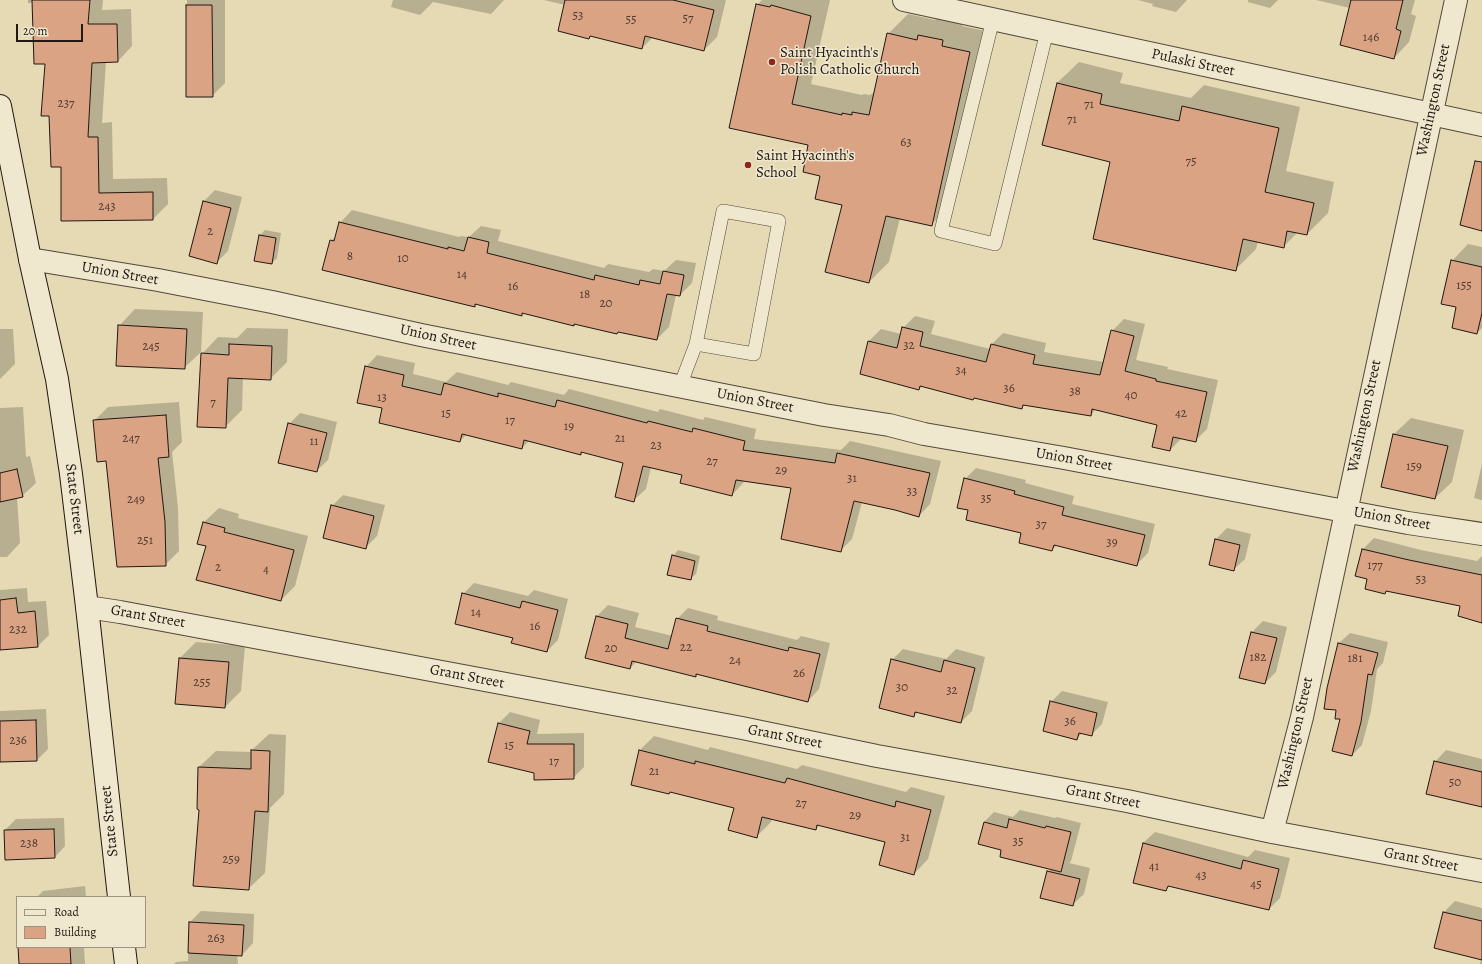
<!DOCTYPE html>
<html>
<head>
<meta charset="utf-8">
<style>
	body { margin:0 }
	#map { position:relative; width:1482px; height:964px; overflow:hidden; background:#e6dab4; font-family:Alegreya,serif }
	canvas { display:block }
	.legend { position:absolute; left:16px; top:896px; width:130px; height:52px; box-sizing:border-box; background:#efe7ce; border:1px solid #9d9482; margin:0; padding:5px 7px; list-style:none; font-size:12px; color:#221711 }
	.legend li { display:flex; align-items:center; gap:8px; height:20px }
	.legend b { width:20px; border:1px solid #9d9482 }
	.scale { position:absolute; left:16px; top:24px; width:67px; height:18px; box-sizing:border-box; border:2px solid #221711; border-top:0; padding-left:5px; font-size:12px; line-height:14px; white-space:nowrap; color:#221711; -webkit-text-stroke:3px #efe7ce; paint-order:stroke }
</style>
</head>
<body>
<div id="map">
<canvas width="1482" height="964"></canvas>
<ul class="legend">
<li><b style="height:5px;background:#efe7ce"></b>Road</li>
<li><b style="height:11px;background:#d9a384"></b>Building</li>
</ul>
<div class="scale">20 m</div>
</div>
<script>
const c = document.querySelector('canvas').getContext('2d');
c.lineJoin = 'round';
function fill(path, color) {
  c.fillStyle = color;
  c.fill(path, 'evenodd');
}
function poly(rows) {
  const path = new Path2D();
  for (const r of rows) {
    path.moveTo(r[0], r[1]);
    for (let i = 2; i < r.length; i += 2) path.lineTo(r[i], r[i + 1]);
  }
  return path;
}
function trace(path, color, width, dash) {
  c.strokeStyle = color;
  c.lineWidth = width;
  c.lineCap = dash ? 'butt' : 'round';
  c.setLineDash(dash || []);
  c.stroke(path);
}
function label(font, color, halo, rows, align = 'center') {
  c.font = font + ' Alegreya,serif';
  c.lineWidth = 3;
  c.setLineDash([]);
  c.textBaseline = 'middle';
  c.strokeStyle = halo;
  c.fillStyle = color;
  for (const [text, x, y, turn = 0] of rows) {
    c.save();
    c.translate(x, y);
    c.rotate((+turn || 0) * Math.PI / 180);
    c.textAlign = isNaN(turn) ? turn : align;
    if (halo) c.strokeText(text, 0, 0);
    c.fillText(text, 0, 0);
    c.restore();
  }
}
fill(poly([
	[28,0,103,0,102,10,131,9,132,46,118,61,106,61,102,123,112,122,113,179,167,178,168,204,153,219,62,220,62,166,46,63,33,3,28,3],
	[187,0,225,0,225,83,212,96,187,96],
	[393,0,504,0,491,14,433,2,420,15,391,7],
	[544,0,726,0,717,37,704,50,653,37,642,48,591,35,589,38,565,5],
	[762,0,830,0,811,84,862,95,864,94,870,95,875,92,888,34,908,14,935,20,940,15,963,20,962,26,990,32,952,204,932,224,900,218,889,262,869,282,843,204,822,175,810,144,730,127,757,5],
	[1138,0,1187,0,1176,12,1152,6,1153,4],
	[1248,0,1278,0,1270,8,1248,2],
	[1316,0,1415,0,1411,14,1416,16,1409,42,1394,58,1350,8],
	[1079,62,1123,73,1120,83,1191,98,1204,85,1300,107,1286,171,1334,182,1328,213,1307,234,1298,232,1283,247,1258,241,1256,249,1235,270,1111,161,1057,83],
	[215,190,242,197,228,251,217,262,190,256,204,201],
	[352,210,459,237,461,236,469,237,481,226,501,230,498,241,604,268,608,264,649,272,653,269,664,271,676,260,696,263,692,283,680,295,676,295,669,327,657,339,575,323,574,324,524,312,521,314,477,303,474,306,331,241,337,235,340,223],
	[265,230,281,233,277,258,272,263,260,235],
	[1468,244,1482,247,1482,328,1477,333,1457,306,1452,261],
	[135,309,203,312,201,352,184,368,119,326],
	[915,316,935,321,931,334,990,349,991,345,1003,333,1046,343,1044,352,1104,362,1112,331,1124,319,1145,324,1136,360,1168,367,1167,369,1218,380,1207,429,1195,441,1182,438,1170,450,1158,425,1096,409,1091,415,1025,405,1021,408,922,386,919,389,861,374,869,341,881,329,901,334,903,328],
	[247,328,288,329,287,362,270,379,243,377,242,410,225,427,202,354,218,337,237,338],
	[0,329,13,329,15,364,0,379],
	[377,355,415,363,413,374,446,382,457,372,508,385,511,382,564,395,569,389,658,412,660,409,703,420,705,417,756,429,754,439,841,450,850,441,941,461,930,504,919,516,895,509,862,502,852,539,840,551,792,487,744,480,743,483,732,495,683,474,651,467,646,489,634,500,625,462,582,452,580,453,529,441,522,448,467,434,460,441,383,407,366,367],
	[179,402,182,442,172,452,178,508,179,551,165,565,107,460,94,421,108,407],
	[23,407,26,457,30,456,36,483,22,496,17,497,20,543,7,557,0,557,0,408],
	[300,413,337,422,328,460,316,471,289,424],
	[1411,418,1464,430,1452,482,1435,498,1394,434],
	[1482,464,1482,500,1474,498],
	[976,468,1026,480,1025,483,1074,496,1072,504,1155,524,1148,553,1137,564,1057,545,1052,550,1022,532,969,510,965,479],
	[343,495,385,505,377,536,366,547,332,506],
	[219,508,239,514,238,518,308,536,295,586,281,600,207,545,204,522],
	[1227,528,1251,534,1245,559,1233,570,1210,564,1216,539],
	[1374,538,1421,550,1477,561,1482,556,1482,618,1461,605,1387,590,1385,593,1369,578,1356,575,1363,549],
	[678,550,700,556,696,574,690,579,673,556],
	[474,583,528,596,534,590,568,599,558,640,547,651,514,638,463,594],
	[27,588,28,602,46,601,49,635,38,646,0,649,0,590],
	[608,605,639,613,635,627,673,636,677,619,688,608,718,616,717,620,797,640,801,636,830,643,819,689,808,701,698,673,695,676,637,661,630,668,586,657,597,616],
	[1263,621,1287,627,1276,672,1265,683,1252,632],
	[1350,633,1388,642,1383,663,1377,669,1371,711,1362,745,1352,755,1341,719,1328,688,1339,643],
	[196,642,245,646,241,691,225,707,180,658],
	[903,649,946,659,956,649,985,657,972,711,961,722,918,711,914,716,892,660],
	[1062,691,1108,702,1102,724,1091,735,1082,733,1077,739,1051,702],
	[46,709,48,749,37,760,0,761,0,711],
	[510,712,540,720,537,734,584,733,584,767,573,778,535,773,499,723],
	[269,734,286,735,284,794,270,808,265,873,248,889,200,809,199,767,216,751,252,752,252,750],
	[654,736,708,750,710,747,797,769,802,765,906,792,911,787,945,796,928,859,914,874,886,841,820,825,815,829,772,818,771,822,757,836,735,807,671,791,669,793,640,750],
	[1446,750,1482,759,1482,804,1435,762],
	[1020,810,1055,818,1057,817,1081,823,1071,861,1069,863,1090,868,1084,894,1072,905,1048,872,1051,869,1003,849,984,822,994,812,1013,817],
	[64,818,65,846,54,858,5,830,16,819],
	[1155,832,1248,857,1255,850,1290,858,1280,898,1269,909,1170,885,1166,890,1134,882,1143,843],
	[85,886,86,897,37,897,43,891],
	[1455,901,1482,908,1482,964,1480,964,1481,959,1435,947,1444,912],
	[201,911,254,914,253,943,242,955,237,954,238,964,174,964,176,962,188,961,190,922],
	[19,947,84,947,85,964,20,964]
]), '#0003');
const building = poly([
	[32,0,90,0,88,24,117,24,118,62,92,63,88,137,98,137,99,193,153,192,153,220,61,221,61,167,51,167,49,116,41,116,45,64,34,64,32,0],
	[565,0,673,0,714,10,704,51,645,36,642,49,590,36,589,39,558,31,565,0],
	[1351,0,1403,0,1396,29,1401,31,1394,59,1340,45,1351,0],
	[756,4,770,7,771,5,811,16,792,104,842,115,842,113,852,115,852,112,869,115,887,33,917,40,918,35,943,40,942,46,970,52,932,226,886,216,869,283,825,272,842,205,815,199,820,176,803,172,808,145,729,128,756,4],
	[186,5,212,5,213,97,186,97,186,5],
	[1057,83,1102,94,1100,104,1179,121,1182,106,1279,128,1265,192,1314,203,1307,235,1287,231,1284,248,1243,239,1236,271,1093,239,1110,162,1042,145,1057,83],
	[1475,161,1482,162,1482,231,1460,225,1475,161],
	[203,201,231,208,217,264,189,256,203,201],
	[339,222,448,249,448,247,464,251,468,237,489,242,487,253,594,280,595,275,639,285,640,280,660,284,663,271,684,275,680,296,667,294,657,340,618,332,617,334,574,324,574,326,522,313,522,316,475,304,475,307,322,270,330,240,334,241,339,222],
	[259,235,276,238,272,264,254,261,259,235],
	[1451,260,1482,267,1482,313,1477,334,1452,328,1456,307,1441,304,1451,260],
	[118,325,187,329,185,369,116,366,118,325],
	[902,327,923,332,920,346,986,362,991,344,1035,355,1033,364,1100,375,1111,330,1134,336,1125,371,1156,379,1156,381,1207,392,1196,442,1173,437,1170,451,1152,447,1157,425,1092,409,1091,416,1023,405,1022,409,974,398,973,400,920,386,919,390,860,374,868,341,897,348,902,327],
	[229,344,272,346,271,380,228,378,226,428,197,427,201,353,229,355,229,344],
	[365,366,404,375,402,386,441,395,444,383,498,397,498,393,555,407,557,400,647,423,648,421,692,432,693,428,745,441,743,450,835,463,837,453,930,473,919,517,895,510,854,501,841,552,781,539,791,488,736,480,732,496,680,483,682,475,643,466,634,502,615,497,623,463,581,452,581,455,524,440,522,449,462,434,460,442,379,423,382,408,357,403,365,366],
	[166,415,169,457,158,458,165,522,166,566,117,567,106,461,97,462,93,420,166,415],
	[288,423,327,433,317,472,278,463,288,423],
	[1393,434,1448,446,1435,499,1381,487,1393,434],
	[17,469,23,497,0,502,0,473,17,469],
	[964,478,1015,491,1014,494,1064,507,1062,515,1145,535,1137,566,1054,545,1052,551,1019,543,1021,533,966,520,968,510,957,508,964,478],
	[331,505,374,516,366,549,323,538,331,505],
	[203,522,225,528,224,532,294,550,281,601,196,580,206,546,197,544,203,522],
	[1215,539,1240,545,1234,571,1209,565,1215,539],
	[1362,549,1409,560,1482,575,1482,623,1458,616,1460,606,1386,591,1385,594,1365,589,1367,579,1355,576,1362,549],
	[672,555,695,561,691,580,667,575,672,555],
	[462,593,520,608,522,601,558,610,547,652,511,643,513,638,455,624,462,593],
	[16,598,18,613,35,611,38,647,0,650,0,600,16,598],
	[596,616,628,624,625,638,668,649,676,618,708,626,707,631,788,651,789,647,820,654,808,702,696,674,696,677,632,661,630,669,585,658,596,616],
	[1251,632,1277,638,1265,684,1239,678,1251,632],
	[1338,643,1378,653,1372,675,1368,674,1361,722,1352,756,1332,751,1340,719,1335,719,1336,710,1324,709,1327,688,1338,643],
	[179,658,229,662,225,708,175,704,179,658],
	[891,659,941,672,944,660,975,668,961,723,915,712,914,717,879,708,891,659],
	[1050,701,1097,713,1092,736,1079,733,1077,740,1043,731,1050,701],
	[36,720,37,761,0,762,0,721,36,720],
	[498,723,530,731,527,744,574,744,574,779,534,780,534,773,488,762,498,723],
	[251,750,270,751,268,812,255,811,249,890,193,886,199,810,197,809,198,767,251,769,251,750],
	[639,750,695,764,695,761,785,783,787,778,895,807,896,801,931,810,914,875,879,865,885,842,817,825,816,830,762,817,757,838,728,830,734,808,670,792,669,794,631,785,639,750],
	[1434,761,1482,772,1482,807,1426,794,1434,761],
	[1009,819,1045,828,1046,826,1071,832,1061,872,1000,857,1001,850,978,844,984,822,1007,828,1009,819],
	[54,829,55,858,5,860,4,830,54,829],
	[1143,843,1241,869,1243,860,1279,869,1269,910,1168,886,1166,891,1133,883,1143,843],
	[1047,871,1080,879,1073,906,1040,898,1047,871],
	[1443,912,1482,921,1482,960,1434,948,1443,912],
	[189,922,244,925,242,956,188,953,189,922],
	[18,947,70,947,71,964,19,964,18,947]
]);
fill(building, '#d9a384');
trace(building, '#221711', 1);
const lane = poly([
	[993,19,941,231,995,244,1047,31],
	[680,386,696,344,723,211,779,221,754,354,696,344]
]);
const street = poly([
	[904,0,1482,125],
	[30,259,158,280,272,302,421,335,824,415,889,425,924,434,1064,458,1408,523,1482,534],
	[87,607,120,612,742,728,877,756,1127,801,1272,832,1482,871],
	[1272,832,1302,717,1456,0]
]);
const secondary = poly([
	[0,106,30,259,57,379,71,474,87,607,119,897],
	[124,947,126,964]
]);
trace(lane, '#53483a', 14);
trace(street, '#53483a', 24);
trace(secondary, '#221711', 24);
trace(lane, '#efe7ce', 13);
trace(street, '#efe7ce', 22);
trace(secondary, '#efe7ce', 22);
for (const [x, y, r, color] of [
	[772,62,4,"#8f2418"],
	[748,165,4,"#8f2418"]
]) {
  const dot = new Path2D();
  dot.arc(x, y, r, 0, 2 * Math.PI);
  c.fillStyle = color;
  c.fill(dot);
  trace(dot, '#efe7ce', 1.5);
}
label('13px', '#503a2e', null, [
	["53",578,16],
	["57",688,19],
	["55",631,20],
	["146",1371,38],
	["237",66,104],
	["71",1089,105],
	["71",1072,120],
	["63",906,143],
	["75",1191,162],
	["243",107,207],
	["2",210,232],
	["8",350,257],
	["10",403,259],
	["14",462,275],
	["155",1464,286],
	["16",513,287],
	["18",585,295],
	["20",606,304],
	["32",909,346],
	["245",151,347],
	["34",961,371],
	["36",1009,389],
	["38",1075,392],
	["40",1131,396],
	["13",382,398],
	["7",213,403],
	["15",446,414],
	["42",1181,414],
	["17",510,421],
	["19",569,427],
	["247",131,439],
	["21",620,439],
	["11",314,442],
	["23",656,446],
	["27",712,462],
	["159",1414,467],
	["29",781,471],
	["31",852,479],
	["33",912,492],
	["35",986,499],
	["249",136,500],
	["37",1041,525],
	["251",145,541],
	["39",1112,543],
	["177",1375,566],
	["2",218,568],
	["4",266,570],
	["53",1421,580],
	["14",476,613],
	["16",535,627],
	["232",18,630],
	["22",686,648],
	["20",611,649],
	["182",1258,658],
	["181",1355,659],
	["24",735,661],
	["26",799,674],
	["255",202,683],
	["30",902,688],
	["32",952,691],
	["36",1070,722],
	["236",18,741],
	["15",509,746],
	["17",554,762],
	["21",654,772],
	["50",1455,783],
	["27",801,804],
	["29",855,816],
	["31",905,838],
	["35",1018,842],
	["238",29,844],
	["259",231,860],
	["41",1154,867],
	["43",1201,876],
	["45",1256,885],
	["263",216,939]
]);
label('15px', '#221711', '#efe7ce', [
	["Saint Hyacinth's",780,53],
	["Polish Catholic Church",780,70],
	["Saint Hyacinth's",756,156],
	["School",756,173]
], 'left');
label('15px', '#221711', '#efe7ce', [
	["Pulaski Street",1193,63,12],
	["Washington Street",1434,100,-78],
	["Union Street",120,274,10],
	["Union Street",438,338,12],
	["Union Street",755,401,11],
	["Washington Street",1365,416,-78],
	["Union Street",1074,460,10],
	["State Street",74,499,83],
	["Union Street",1392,519,10],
	["Grant Street",148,617,10],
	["Grant Street",467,677,11],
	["Washington Street",1296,733,-77],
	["Grant Street",785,737,11],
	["Grant Street",1103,797,11],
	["State Street",110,821,-96],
	["Grant Street",1421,860,11]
]);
</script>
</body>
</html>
